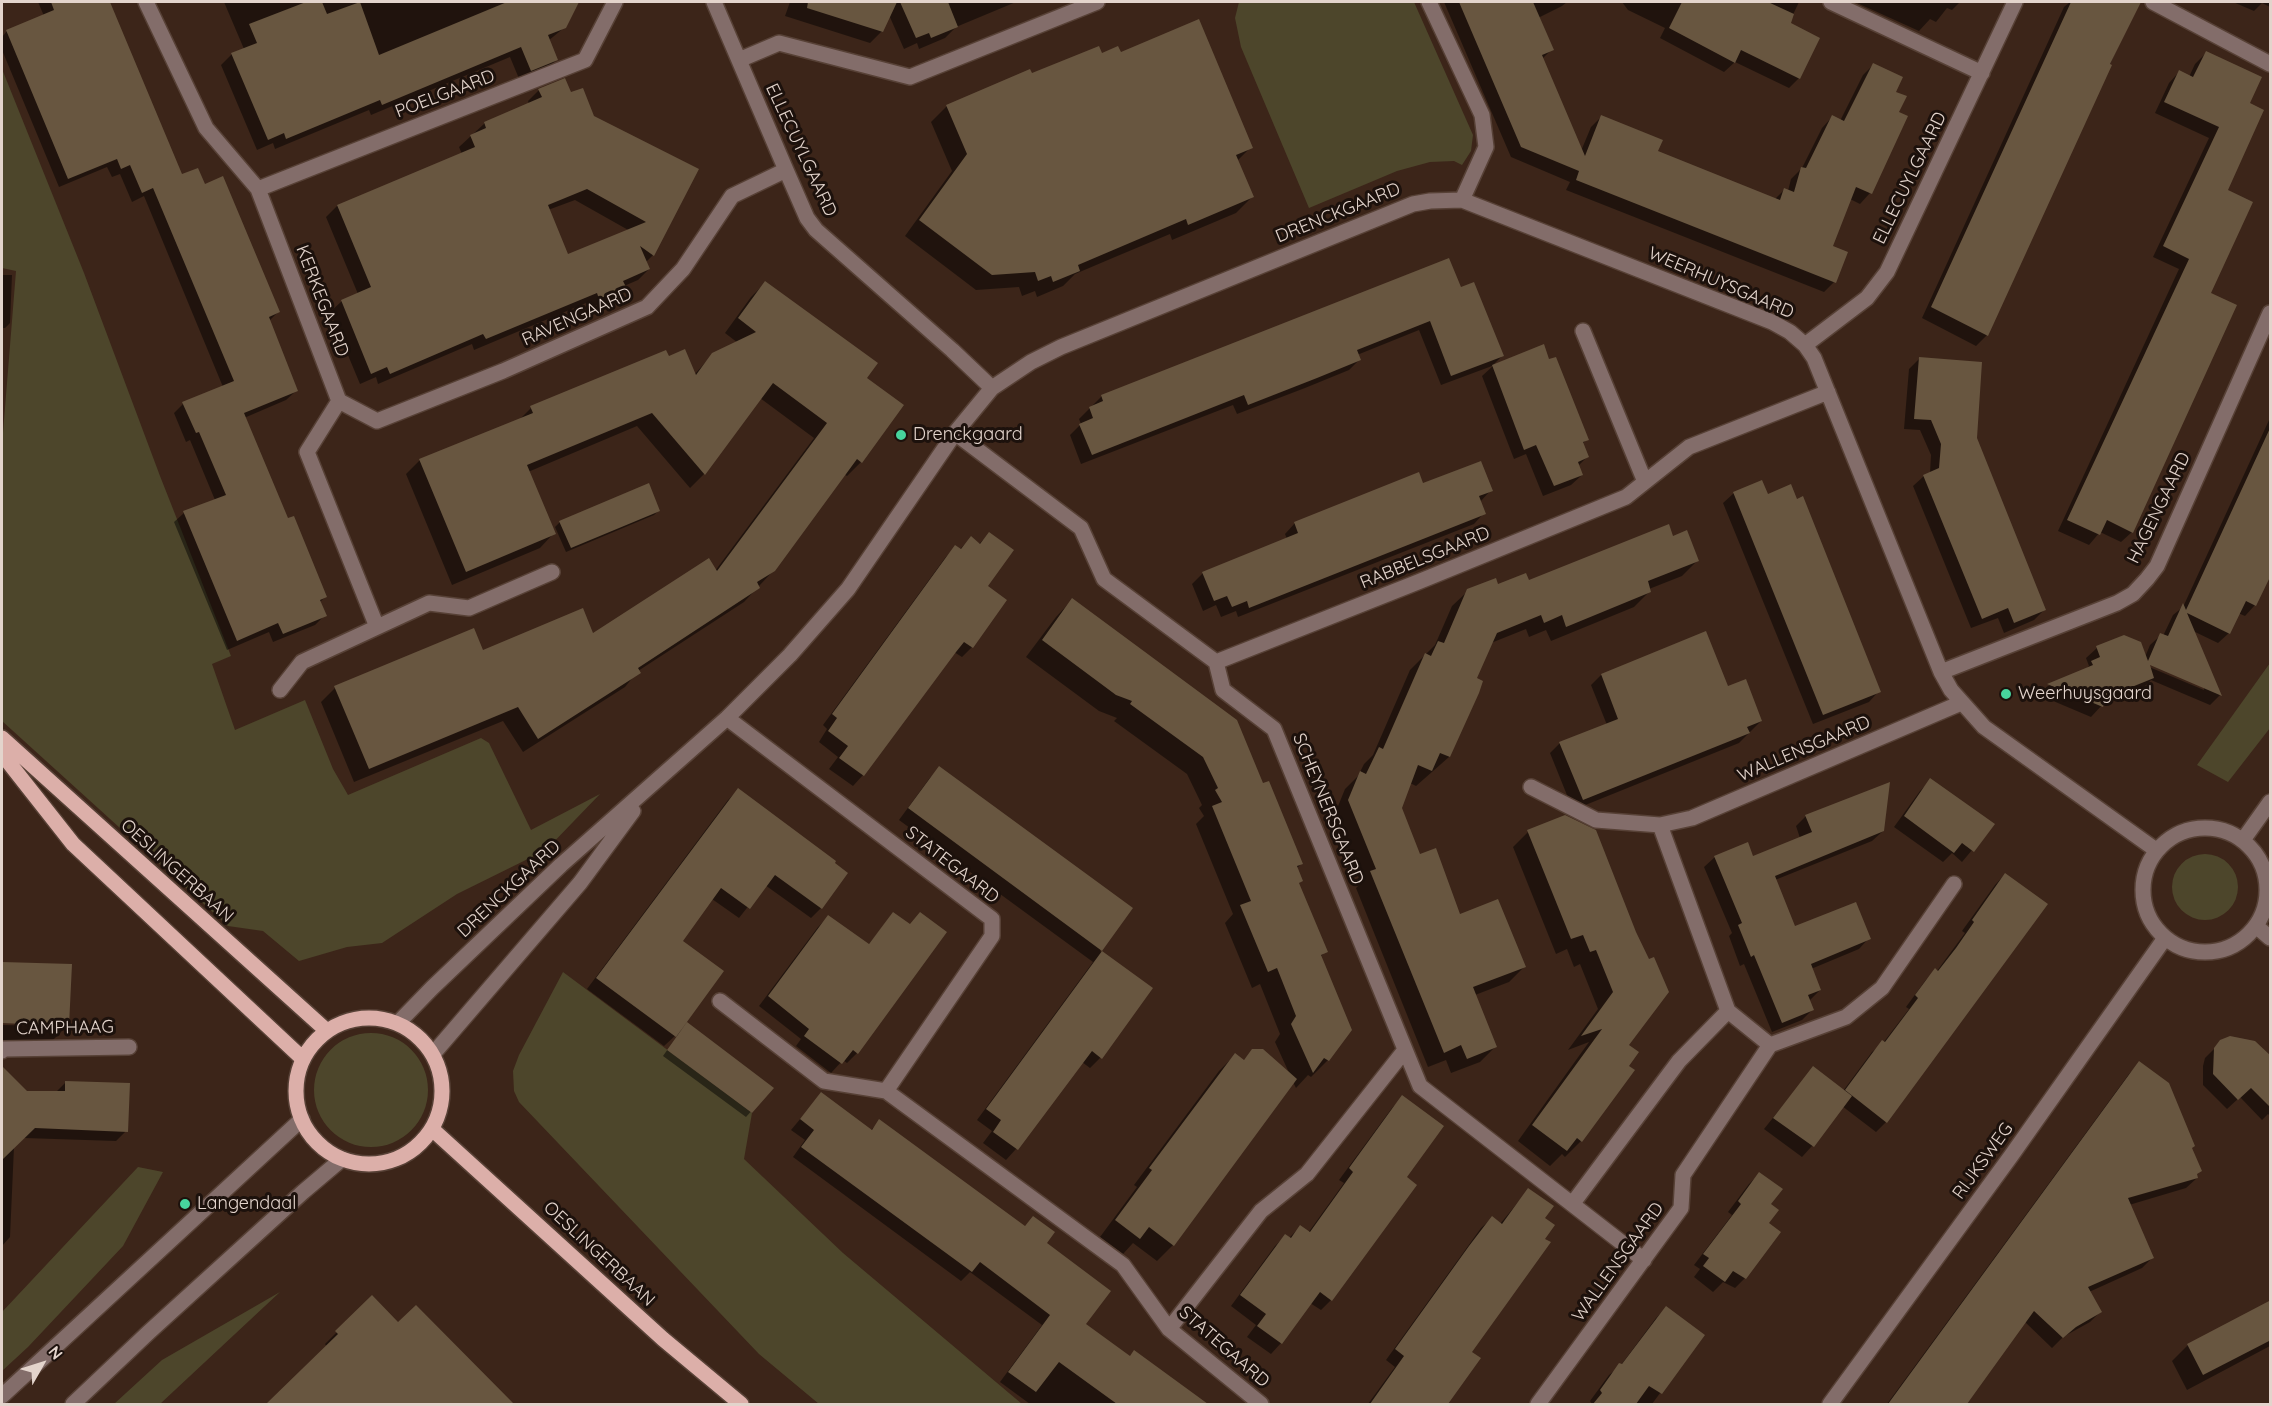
<!DOCTYPE html>
<html>
<head>
<meta charset="utf-8">
<style>
	body { margin:0 }
	#map { position:relative; width:2272px; height:1406px; overflow:hidden; background:#3c2519; font-family:Quicksand,sans-serif }
	canvas { display:block }
	.frame { position:absolute; inset:0; border:3px solid #e3d4cc; pointer-events:none }
	.north { position:absolute; left:12px; top:1334px; width:60px; height:60px; -webkit-text-stroke:4px #1c110c; paint-order:stroke; rotate:51deg; font-size:16px; font-weight:700; line-height:24px; text-align:center; color:#e3d4cc }
	.north::after { content:''; display:block; margin:auto; width:21px; height:27px; background:#e3d4cc; clip-path:polygon(50% 0,100% 100%,50% 72%,0 100%) }
</style>
</head>
<body>
<div id="map">
<canvas width="2272" height="1406"></canvas>
<div class="frame"></div>
<div class="north">N</div>
</div>
<script>
const c = document.querySelector('canvas').getContext('2d');
c.lineJoin = 'round';
function fill(path, color) {
  c.fillStyle = color;
  c.fill(path, 'evenodd');
}
function poly(rows) {
  const path = new Path2D();
  for (const r of rows) {
    if (r.length === 3) {
      path.moveTo(r[0] + r[2], r[1]);
      path.arc(r[0], r[1], r[2], 0, 2 * Math.PI);
      continue;
    }
    path.moveTo(r[0], r[1]);
    for (let i = 2; i < r.length; i += 2) path.lineTo(r[i], r[i + 1]);
  }
  return path;
}
function trace(path, color, width, dash) {
  c.strokeStyle = color;
  c.lineWidth = width;
  c.lineCap = dash ? 'butt' : 'round';
  c.setLineDash(dash || []);
  c.stroke(path);
}
function label(font, color, halo, rows, align = 'center') {
  c.font = font + ' Quicksand,sans-serif';
  c.lineWidth = 6;
  c.setLineDash([]);
  c.textBaseline = 'middle';
  c.strokeStyle = halo;
  c.fillStyle = color;
  for (const [text, x, y, turn = 0] of rows) {
    c.save();
    c.translate(x, y);
    c.rotate((+turn || 0) * Math.PI / 180);
    c.textAlign = isNaN(turn) ? turn : align;
    if (halo) c.strokeText(text, 0, 0);
    c.fillText(text, 0, 0);
    c.restore();
  }
}
fill(poly([
	[1239,2,1414,2,1473,135,1471,151,1462,165,1454,161,1430,162,1397,171,1309,208,1241,47,1235,18],
	[2,69,84,273,160,476,231,656,212,664,235,730,305,700,333,769,348,795,481,738,489,743,531,830,600,794,546,850,457,894,382,943,347,947,299,961,263,931,228,926,2,721,2,445,16,271,2,268],
	[2270,663,2270,728,2228,782,2197,765],
	[2205,887,33],
	[563,972,752,1113,744,1159,843,1253,1022,1404,819,1404,759,1354,519,1102,514,1091,513,1071,519,1055],
	[371,1090,57],
	[138,1167,163,1172,123,1246,28,1347,2,1371,2,1312],
	[280,1292,160,1404,114,1404,162,1360]
]), '#4d462b');
fill(poly([
	[38,2,109,2,181,176,204,186,278,312,269,321,296,391,286,400,244,418,287,520,325,597,320,602,325,615,315,625,273,642,269,632,227,650,174,522,184,513,215,500,190,440,186,442,174,413,183,404,223,387,144,196,132,202,120,174,112,177,107,167,59,187,2,50,2,37,7,31,44,16],
	[224,2,578,2,565,27,548,41,556,60,545,71,520,81,510,57,371,115,369,110,275,149,273,143,257,150,221,65,232,54,244,49],
	[790,2,1016,2,956,27,945,38,919,49,917,43,904,49,889,15,882,31,870,43,785,16],
	[1444,2,1567,2,1562,6,1538,18,1552,49,1542,59,1581,151,1591,127,1601,117,1656,152,1775,199,1785,189,1788,191,1791,179,1802,168,1822,128,1832,117,1840,121,1863,75,1873,65,1894,92,1897,113,1870,193,1860,204,1850,199,1831,247,1834,282,1824,292,1566,190,1570,182,1511,157],
	[1622,2,1799,2,1789,23,1799,78,1789,88,1735,62,1724,72,1660,38,1665,28,1628,10],
	[1855,2,1960,2,1952,10,1947,8,1936,22,1930,19,1919,31],
	[2070,2,2124,2,2136,7,1987,335,1976,346,1922,318,2064,7],
	[2233,2,2270,2,2270,7,2262,3,2254,11],
	[2206,53,2248,104,2226,191,2209,294,2132,532,2121,542,2100,532,2089,545,2058,531,2179,269,2153,257,2209,138,2155,113,2169,83,2179,72,2189,77,2195,64],
	[1120,54,1251,147,1237,161,1252,197,1236,213,1172,240,1170,234,1115,257,1075,274,1063,286,1037,297,1035,291,1022,296,1019,287,976,290,905,236,952,171,931,122,947,106,1032,75,1101,55],
	[539,90,571,94,593,117,697,170,653,255,646,262,649,269,638,280,624,286,613,298,588,309,586,303,474,350,472,344,378,384,376,377,360,384,330,312,342,301,358,294,326,217,337,206,462,154,459,147,485,123,529,104,528,101],
	[575,200,630,231,567,256,548,210],
	[2,275,12,275,10,323,5,328,2,328],
	[765,283,865,378,861,462,847,476,844,474,774,570,744,602,638,671,625,687,523,752,503,721,354,782,321,702,335,688,482,652,592,635,715,571,814,438,760,398,704,474,690,488,637,426,528,472,554,533,540,548,452,585,406,474,420,460,518,421,531,408,668,358,694,375,713,354,738,343,725,333,751,297],
	[1460,289,1502,356,1492,366,1441,385,1419,330,1357,355,1359,360,1349,370,1305,388,1237,414,1233,405,1081,464,1070,435,1081,424,1079,419,1102,396],
	[1919,359,2044,610,2034,620,2004,633,1998,618,1971,628,1913,486,1924,476,1930,473,1931,455,1920,430,1904,429,1909,369],
	[1549,361,1587,439,1582,444,1587,457,1578,466,1582,475,1571,485,1543,496,1526,454,1514,459,1482,376,1493,366],
	[2270,418,2270,572,2255,605,2245,616,2238,613,2229,633,2218,643,2193,631,2220,695,2210,705,2151,680,2142,689,2103,704,2091,717,2039,695,2048,686,2084,671,2089,666,2086,658,2097,648,2124,636,2145,657,2150,645,2161,635,2163,636,2173,615,2183,607],
	[2143,661,2204,686,2204,690,2142,664],
	[1423,485,1491,490,1480,502,1484,513,1474,524,1238,617,1236,611,1221,617,1216,605,1203,611,1192,584,1203,573,1287,539,1285,534,1295,523],
	[1734,493,1767,496,1879,691,1869,702,1813,724,1723,503],
	[659,510,654,515,566,552,555,527,560,522],
	[989,534,986,587,972,647,962,657,954,652,863,775,853,786,829,769,838,757,819,742,827,729,823,725,945,558,955,547,959,550,971,538,979,544],
	[1672,538,1698,560,1682,576,1649,589,1650,591,1634,607,1551,641,1546,630,1529,637,1526,629,1491,643,1475,679,1449,757,1416,786,1410,783,1401,808,1420,856,1459,916,1524,967,1509,982,1475,995,1495,1047,1480,1062,1451,1073,1446,1060,1428,1067,1356,888,1361,883,1334,816,1345,789,1358,776,1364,764,1373,755,1410,670,1435,645,1452,606,1468,591,1528,582],
	[1072,600,1262,785,1302,863,1296,869,1301,881,1298,884,1326,951,1320,957,1351,1030,1328,1060,1311,1077,1308,1075,1296,1088,1293,1082,1173,1245,1157,1261,1133,1243,1123,1254,1100,1237,1137,1187,1134,1185,1219,1071,1235,1055,1243,1061,1252,1051,1290,1075,1275,1042,1280,1034,1260,984,1252,988,1225,923,1233,914,1196,824,1204,816,1199,808,1202,805,1187,774,1114,721,1117,718,1099,711,1026,657,1056,617],
	[1601,675,1728,688,1761,721,1739,743,1573,810,1550,753,1560,743,1607,725,1591,685],
	[939,768,1131,909,1100,951,1151,988,1100,1058,1090,1068,1082,1062,1016,1149,1006,1160,983,1143,992,1131,977,1120,1093,962,899,820,929,779],
	[1931,780,1993,825,1962,862,1952,853,1943,862,1894,827,1920,791],
	[738,790,846,873,821,908,811,918,765,885,739,918,712,899,681,942,680,1029,772,1088,746,1117,663,1056,677,1036,676,1035,664,1046,587,989,728,800],
	[1806,816,1883,831,1872,841,1775,880,1794,928,1869,938,1859,949,1811,969,1820,990,1809,1001,1812,1010,1802,1020,1772,1032,1744,964,1740,966,1729,936,1732,933,1704,867,1715,857,1752,858,1800,838,1796,826],
	[1595,831,1627,1046,1627,1066,1581,1141,1565,1157,1562,1154,1550,1166,1518,1141,1589,1042,1568,1050,1598,1009,1580,964,1574,967,1567,949,1556,954,1513,847,1528,832],
	[2005,874,1886,1122,1876,1132,1842,1106,1812,1146,1802,1157,1764,1129,1813,1068,1843,1091,1872,1052,1883,1043,1909,1009,1906,1007,1925,981,1935,970,1937,971,1945,960,1965,933,1962,931,1995,885],
	[893,914,857,1053,847,1063,843,1060,831,1073,796,1046,801,1039,759,1006,818,927,828,917,868,945],
	[2,963,71,966,68,1025,45,1048,2,1046,2,1025,48,1026,48,1023,2,1022],
	[2223,1040,2270,1058,2270,1116,2268,1114,2262,1120,2240,1097,2227,1109,2203,1085,2203,1066,2205,1058],
	[2140,1063,2190,1149,2197,1178,2186,1188,2129,1205,2152,1258,2142,1268,2089,1292,2100,1312,2090,1322,2063,1337,2052,1348,2025,1322,1965,1404,1887,1404,2129,1074],
	[16,1082,26,1092,55,1093,66,1082,126,1131,116,1141,24,1138,14,1147,10,1237,2,1246,2,1096],
	[821,1094,870,1131,880,1121,1024,1227,1033,1218,1084,1324,1130,1357,1134,1352,1206,1404,1030,1404,1000,1382,1042,1325,970,1272,961,1281,793,1157,805,1140,791,1130],
	[1403,1097,1405,1177,1331,1300,1321,1310,1310,1303,1281,1343,1271,1354,1247,1337,1256,1325,1231,1306,1275,1246,1285,1236,1289,1238,1300,1227,1308,1233,1344,1183,1339,1180,1392,1108],
	[1759,1174,1769,1205,1767,1223,1745,1278,1735,1288,1723,1282,1713,1292,1694,1277,1700,1269,1694,1265,1732,1215,1728,1212,1749,1184],
	[1528,1190,1543,1219,1470,1352,1479,1359,1446,1404,1368,1404,1395,1367,1386,1360,1481,1228,1492,1218,1500,1224],
	[372,1297,398,1325,416,1307,512,1404,268,1404,327,1347,325,1344],
	[2270,1302,2270,1346,2187,1390,2172,1361,2188,1345],
	[1666,1308,1703,1335,1652,1404,1592,1404,1590,1401,1609,1375,1621,1365,1656,1318]
]), '#0007');
fill(poly([
	[51,2,110,2,182,174,198,168,205,184,223,176,280,312,269,317,298,391,244,413,288,518,294,516,327,597,320,600,327,616,283,634,278,623,237,641,183,511,226,495,199,432,196,433,182,402,234,381,153,188,142,193,130,165,121,169,117,159,68,179,6,30,54,10],
	[306,2,322,2,327,14,360,2,379,55,507,2,579,2,566,28,548,35,558,60,531,71,521,47,382,105,380,100,286,139,284,133,268,140,231,53,257,43,249,24],
	[808,2,897,2,883,32,807,8],
	[900,2,948,2,958,27,931,38,929,33,916,38],
	[1459,2,1533,2,1554,50,1542,55,1585,156,1601,115,1663,140,1658,151,1780,200,1784,188,1794,192,1801,167,1806,168,1832,115,1844,121,1873,63,1903,77,1896,92,1907,96,1899,112,1908,116,1872,194,1856,187,1833,246,1848,252,1836,283,1576,180,1579,171,1521,147],
	[1682,2,1768,2,1794,14,1791,23,1820,38,1800,79,1741,50,1735,63,1669,28],
	[2071,2,2141,2,2110,64,2112,65,1988,336,1931,307],
	[1199,19,1253,148,1236,155,1254,197,1188,225,1186,219,1078,265,1080,271,1053,282,1051,276,1038,281,1035,272,992,275,919,220,967,154,946,105,1030,69,1032,73,1099,46,1102,53,1118,46,1121,52],
	[2206,51,2262,77,2250,103,2264,110,2228,190,2253,202,2211,293,2237,305,2133,533,2107,520,2100,535,2067,520,2189,259,2163,246,2219,127,2164,102,2179,70,2193,77],
	[565,78,571,92,583,88,594,116,699,169,654,256,640,246,650,269,623,281,626,287,599,299,597,293,486,339,483,334,390,374,387,367,371,374,341,300,371,287,337,205,475,147,470,135,486,128,484,122,542,97,538,89],
	[587,189,646,222,568,254,548,205],
	[1449,258,1461,287,1474,282,1504,356,1451,376,1430,321,1357,350,1361,360,1317,378,1248,405,1244,395,1092,455,1079,424,1093,418,1089,407,1103,401,1101,395],
	[765,281,878,363,867,378,904,405,862,463,857,459,775,571,757,582,760,588,638,668,641,673,538,739,518,707,369,769,334,686,474,628,483,650,583,608,593,633,709,558,717,571,827,423,773,383,705,475,652,413,527,465,556,534,466,572,419,459,533,413,530,406,666,350,669,356,685,349,696,375,712,353,756,332,738,318],
	[1544,344,1549,359,1556,357,1589,440,1583,442,1589,457,1578,462,1583,475,1554,486,1536,445,1524,450,1492,365],
	[1919,357,1982,362,1977,438,2046,610,2014,623,2008,608,1982,619,1923,475,1939,468,1941,444,1931,420,1914,419],
	[2271,426,2271,575,2256,606,2246,601,2230,634,2187,613,2222,696,2150,665,2154,678,2107,697,2103,707,2047,684,2093,665,2091,661,2100,657,2096,646,2124,635,2141,642,2148,661,2160,633,2168,636,2183,603,2186,610],
	[1481,461,1493,491,1479,496,1486,514,1249,608,1247,601,1232,607,1227,596,1214,601,1202,572,1298,533,1294,522,1419,472,1423,483],
	[1762,480,1768,494,1791,484,1797,499,1803,496,1881,692,1823,715,1733,492],
	[649,483,660,511,571,548,559,521],
	[1669,524,1673,536,1687,530,1699,561,1648,581,1651,592,1566,627,1562,615,1544,623,1541,615,1497,633,1477,678,1483,681,1479,693,1450,757,1440,753,1432,771,1418,765,1402,808,1420,854,1436,848,1460,914,1498,899,1526,967,1473,987,1497,1047,1467,1059,1461,1045,1444,1053,1370,871,1376,869,1348,800,1360,771,1366,774,1379,747,1383,749,1425,653,1431,656,1438,641,1444,643,1467,589,1496,578,1498,584,1526,573,1529,580],
	[989,532,1014,550,988,586,1007,600,973,648,964,642,956,652,864,776,839,758,848,746,828,731,837,718,832,714,955,545,961,549,971,536,980,544],
	[1072,598,1237,720,1263,783,1269,781,1303,864,1297,866,1303,881,1299,883,1328,952,1321,955,1352,1030,1329,1061,1324,1058,1313,1073,1291,1024,1296,1016,1277,968,1268,972,1240,905,1251,901,1212,806,1222,802,1215,790,1218,788,1203,757,1130,704,1132,701,1116,695,1042,640],
	[1706,631,1728,686,1746,679,1762,721,1747,727,1750,733,1583,800,1559,742,1618,719,1601,674],
	[939,766,1133,908,1102,951,908,808],
	[1930,778,1995,824,1974,852,1962,843,1954,853,1904,816],
	[1890,782,1884,831,1775,876,1795,926,1856,902,1871,939,1811,964,1821,990,1808,995,1814,1010,1782,1023,1754,955,1751,957,1738,925,1742,923,1714,856,1748,842,1753,856,1812,832,1805,815],
	[738,788,836,861,835,863,848,873,822,909,775,875,750,909,721,888,683,941,724,971,676,1037,596,978],
	[1565,815,1596,830,1636,932,1649,959,1654,957,1669,992,1629,1045,1639,1052,1629,1066,1635,1070,1582,1142,1577,1138,1567,1151,1532,1125,1602,1029,1581,1036,1613,992,1596,950,1590,952,1583,935,1571,939,1527,830],
	[2005,873,2048,904,1887,1123,1845,1090,1882,1040,1885,1042,1918,998,1915,995,1935,968,1938,971,1956,948,1974,922,1972,920],
	[893,912,910,924,920,912,947,932,858,1054,853,1050,842,1064,804,1036,809,1029,768,996,828,915,869,944],
	[1102,951,1153,988,1102,1059,1092,1051,1018,1150,993,1132,1001,1120,986,1109],
	[2,962,72,964,69,1026,2,1023],
	[687,1022,774,1088,752,1113,667,1050],
	[2230,1036,2255,1041,2271,1056,2271,1108,2251,1088,2238,1100,2213,1074,2214,1048,2220,1040],
	[1252,1049,1263,1049,1297,1079,1174,1246,1149,1227,1140,1239,1115,1220,1152,1170,1149,1168,1235,1053,1244,1060],
	[2139,1061,2169,1083,2195,1146,2192,1148,2202,1171,2197,1174,2198,1178,2128,1198,2154,1258,2088,1287,2102,1312,2076,1327,2063,1338,2034,1311,1967,1404,1888,1404],
	[2,1066,27,1091,65,1091,65,1081,130,1083,128,1132,35,1128,2,1160],
	[1813,1066,1852,1096,1814,1147,1773,1118],
	[821,1092,872,1130,879,1119,1025,1226,1033,1216,1055,1232,1047,1243,1111,1291,1086,1324,1130,1356,1134,1350,1208,1404,1117,1404,1059,1362,1036,1392,1008,1372,1050,1315,980,1262,972,1272,801,1147,814,1130,800,1119],
	[1402,1095,1444,1126,1407,1177,1417,1185,1332,1301,1320,1292,1282,1344,1257,1326,1266,1314,1240,1295,1285,1234,1291,1238,1300,1225,1310,1232,1353,1172,1349,1168],
	[1759,1172,1783,1189,1771,1204,1779,1210,1769,1223,1781,1232,1746,1279,1733,1271,1725,1282,1703,1266,1709,1258,1703,1254,1741,1204,1738,1201],
	[1528,1188,1554,1206,1545,1218,1555,1225,1545,1239,1551,1242,1472,1352,1481,1358,1448,1404,1370,1404,1404,1356,1395,1349,1469,1246,1492,1216,1502,1224],
	[372,1295,398,1322,416,1305,514,1404,266,1404,338,1334,335,1331],
	[2271,1300,2271,1340,2203,1375,2187,1344],
	[1666,1306,1705,1335,1662,1394,1649,1386,1636,1404,1593,1404,1602,1393,1600,1390,1610,1376,1619,1363,1622,1364]
]), '#685640');
const minor = poly([
	[146,2,206,128,258,189,339,401,307,452,377,627],
	[714,2,786,170,807,218,816,230,952,350,992,388],
	[1429,2,1482,115,1486,147,1462,200],
	[1831,2,1982,73],
	[2153,2,2270,64],
	[739,60,779,43,910,77,1097,2],
	[258,189,585,60,615,2],
	[1583,331,1645,482],
	[1805,345,1867,298,1887,272,2015,2],
	[339,401,377,421,503,371,647,307,683,269,732,196,786,170],
	[955,433,1081,528,1104,579,1216,662,1223,690,1274,729,1420,1086,1644,1260],
	[1216,662,1418,582,1626,497,1689,447,1828,392],
	[1941,672,2117,603,2133,594,2147,579,2157,566,2270,313],
	[280,690,302,662,429,603,469,608,552,572],
	[727,718,992,919,992,936,886,1091],
	[1531,787,1596,820,1660,825,1692,818,1961,703],
	[1660,825,1728,1011,1770,1045],
	[2205,890,62],
	[2243,840,2270,802],
	[2256,926,2270,938],
	[720,1001,824,1081,886,1091,1123,1265,1169,1329,1261,1404],
	[398,1023,432,988,561,865,727,718,790,655,848,589,955,433,992,388,1031,362,1061,347,1413,204,1430,201,1462,200,1772,322,1790,332,1805,345,1814,358,1941,672,1951,690,1984,727,2156,850],
	[2,1051,4,1049,129,1047],
	[433,1054,580,883,633,811],
	[1573,1203,1679,1061,1728,1011],
	[1169,1329,1261,1211,1307,1174,1405,1050],
	[2,1396,302,1119],
	[73,1404,149,1332,303,1192,342,1159],
	[1538,1404,1681,1208,1683,1175,1770,1045,1846,1017,1882,988,1954,884],
	[1830,1404,2011,1156,2165,938]
]);
const major = poly([
	[2,738,327,1031],
	[2,754,73,844,303,1059],
	[369,1091,73],
	[432,1129,663,1339,741,1404]
]);
trace(minor, '#574136', 18);
trace(major, '#574136', 18);
trace(minor, '#836d6a', 15);
trace(major, '#dcafa9', 15);
for (const [x, y, r, color] of [
	[901,435,6,"#47d49d"],
	[2006,694,6,"#47d49d"],
	[185,1204,6,"#47d49d"]
]) {
  const dot = new Path2D();
  dot.arc(x, y, r, 0, 2 * Math.PI);
  c.fillStyle = color;
  c.fill(dot);
  trace(dot, '#1c110c', 2);
}
label('18px', '#e3d4cc', '#1c110c', [
	["POELGAARD",445,94,-21],
	["ELLECUYLGAARD",801,150,65],
	["ELLECUYLGAARD",1910,178,-64],
	["DRENCKGAARD",1338,213,-22],
	["WEERHUYSGAARD",1721,283,23],
	["KERKEGAARD",322,301,69],
	["RAVENGAARD",577,317,-24],
	["HAGENGAARD",2159,508,-64],
	["RABBELSGAARD",1425,558,-22],
	["WALLENSGAARD",1804,749,-23],
	["SCHEYNERSGAARD",1328,809,68],
	["STATEGAARD",952,865,38],
	["OESLINGERBAAN",177,871,42],
	["DRENCKGAARD",509,889,-43],
	["CAMPHAAG",65,1028,-1],
	["RIJKSWEG",1983,1161,-54],
	["OESLINGERBAAN",599,1254,43],
	["WALLENSGAARD",1618,1262,-54],
	["STATEGAARD",1224,1347,41]
]);
label('18px', '#e3d4cc', '#1c110c', [
	["Drenckgaard",913,435],
	["Weerhuysgaard",2018,694],
	["Langendaal",197,1204]
], 'left');
</script>
</body>
</html>
